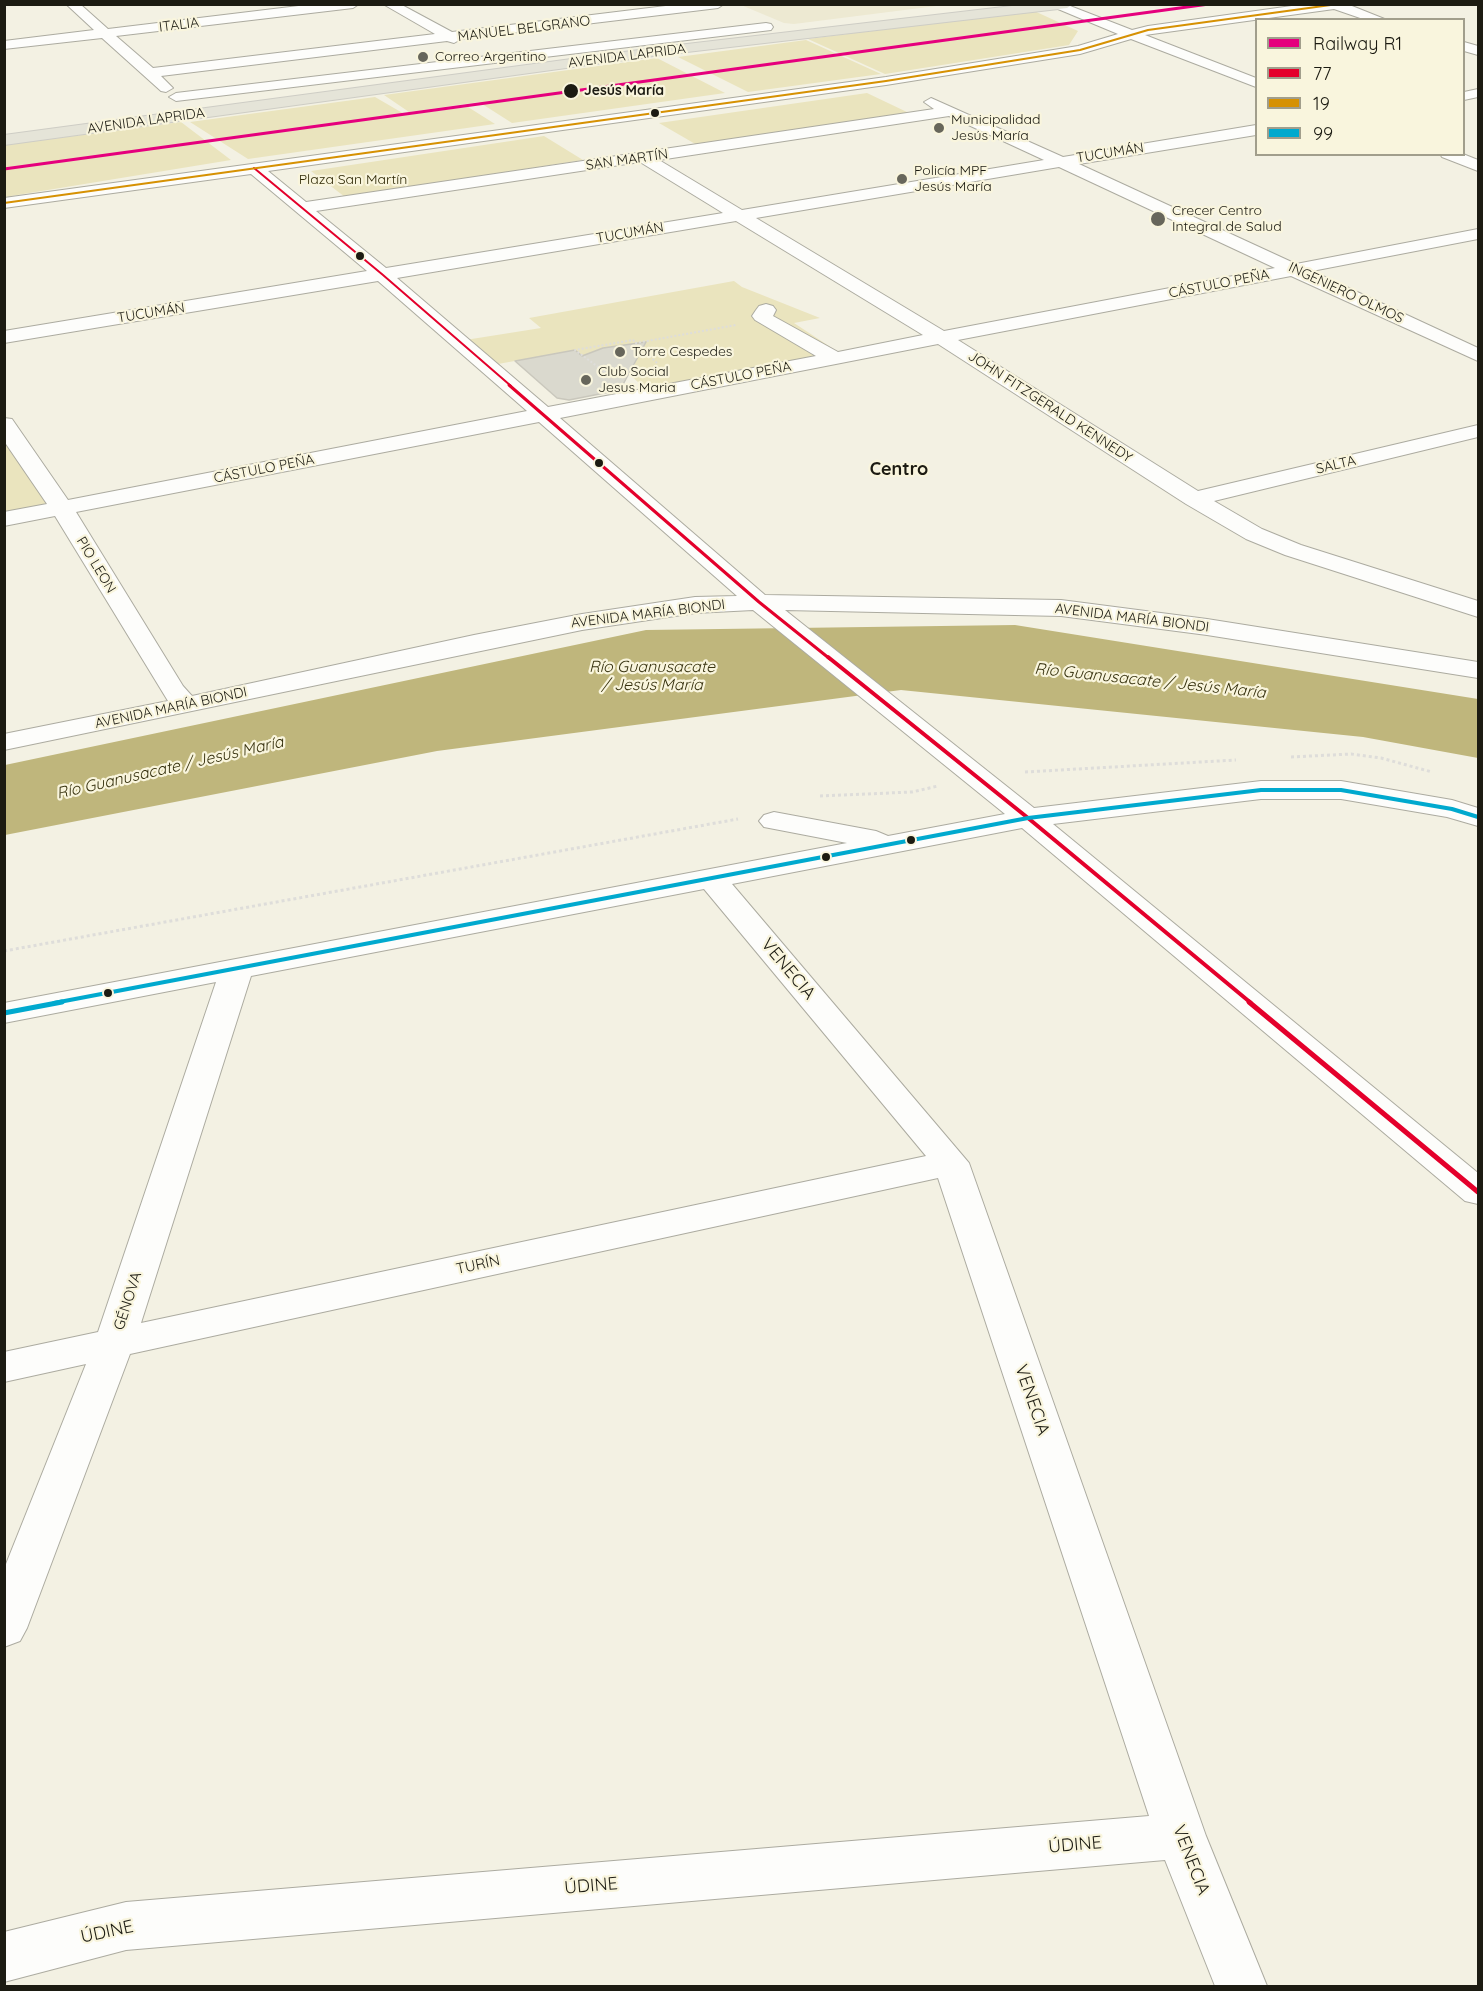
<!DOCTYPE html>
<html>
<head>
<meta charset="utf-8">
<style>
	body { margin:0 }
	#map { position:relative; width:1483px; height:1991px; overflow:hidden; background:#f3f1e3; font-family:Quicksand,sans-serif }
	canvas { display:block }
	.frame { position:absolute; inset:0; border:6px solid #1c1b12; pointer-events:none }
	.legend { position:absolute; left:1255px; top:18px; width:210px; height:138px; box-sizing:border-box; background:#f9f5dd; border:2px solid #a19e8c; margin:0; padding:8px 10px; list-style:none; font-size:18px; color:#1c1b12 }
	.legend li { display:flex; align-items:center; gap:12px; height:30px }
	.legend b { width:30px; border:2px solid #a19e8c }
</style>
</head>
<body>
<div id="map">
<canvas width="1483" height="1991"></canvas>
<div class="frame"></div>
<ul class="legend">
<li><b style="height:8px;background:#e5007d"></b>Railway R1</li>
<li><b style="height:8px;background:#e4002b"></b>77</li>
<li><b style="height:8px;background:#d69103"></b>19</li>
<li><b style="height:8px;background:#00a9ce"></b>99</li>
</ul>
</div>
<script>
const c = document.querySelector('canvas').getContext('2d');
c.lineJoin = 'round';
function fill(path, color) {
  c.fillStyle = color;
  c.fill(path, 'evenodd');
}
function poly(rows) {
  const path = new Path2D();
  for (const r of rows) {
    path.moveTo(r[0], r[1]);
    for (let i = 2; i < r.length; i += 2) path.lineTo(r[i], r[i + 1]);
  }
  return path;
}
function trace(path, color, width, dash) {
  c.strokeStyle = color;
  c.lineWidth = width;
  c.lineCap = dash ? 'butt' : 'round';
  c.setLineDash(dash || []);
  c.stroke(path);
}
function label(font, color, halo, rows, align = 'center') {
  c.font = font + ' Quicksand,sans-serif';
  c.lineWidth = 4.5;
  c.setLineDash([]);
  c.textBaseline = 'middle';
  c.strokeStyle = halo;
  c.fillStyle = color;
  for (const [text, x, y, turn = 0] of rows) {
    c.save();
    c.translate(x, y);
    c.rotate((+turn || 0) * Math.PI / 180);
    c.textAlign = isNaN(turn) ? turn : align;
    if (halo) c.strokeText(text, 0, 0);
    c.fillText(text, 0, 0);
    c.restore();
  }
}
fill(poly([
	[741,5,944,5,794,24,784,23]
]), '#ede9d2');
fill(poly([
	[1032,10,1078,31,1069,45,885,74,808,39],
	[806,40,881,74,748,92,678,57],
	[657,58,725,93,512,123,479,102,409,112,384,95],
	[867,93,909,113,697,145,659,123],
	[375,97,406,115,468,107,495,124,248,159,190,122],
	[181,122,231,160,5,197,4,145],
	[544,136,583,160,345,197,311,171],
	[734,281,742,287,820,318,794,323,844,356,652,394,624,370,604,374,575,350,487,366,459,341,541,328,529,318],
	[5,424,62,508,5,519]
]), '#eae4be');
fill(poly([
	[1015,625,1478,699,1478,758,1363,737,901,690,437,751,5,835,5,765,646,630]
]), '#bfb67c');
const building = poly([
	[646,342,620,390,569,400,557,398,515,361,575,350,582,356,603,348,646,342]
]);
fill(building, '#dad9ce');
trace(building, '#c9c7bc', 1.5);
const minor = poly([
	[66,4,80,4,108,29,315,4,359,4,353,8,116,36,153,68,435,34,383,4,400,4,452,32,682,4,724,4,718,8,461,39,454,43,447,41,161,76,173,88,166,92,161,91,102,38,4,49,4,41,94,30,66,4],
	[1046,4,1065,4,1132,30,1148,26,1306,4,1347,4,1387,20,1366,20,1334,9,1145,35,1256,78,1256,87,1131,39,1080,54,886,85,268,171,306,202,934,109,924,102,931,98,1063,157,1256,125,1256,135,1079,164,1296,264,1478,229,1478,239,1312,271,1478,348,1478,361,1291,276,958,340,1198,491,1478,425,1478,437,1214,501,1262,529,1301,545,1478,601,1478,617,1285,555,1246,539,1186,504,938,344,560,418,765,595,1061,600,1207,619,1478,662,1478,678,1207,635,1061,616,785,610,1034,808,1261,781,1341,781,1452,800,1478,808,1478,826,1447,817,1341,799,1261,799,1053,824,1478,1173,1478,1204,1465,1201,1022,828,732,884,969,1163,1206,1836,1267,1986,1215,1986,1165,1860,126,1950,4,1982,4,1932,126,1902,1149,1816,938,1178,130,1354,27,1628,20,1641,4,1647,4,1569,86,1364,4,1382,4,1352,98,1332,216,982,4,1023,4,1003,847,843,764,827,759,821,764,815,774,812,876,831,888,836,1005,814,753,610,695,613,582,630,4,750,4,734,168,701,55,516,4,526,4,512,47,504,4,441,4,418,12,419,68,500,527,411,378,281,4,343,4,331,367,271,251,174,4,208,4,198,886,77,1078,46,1118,34,1046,4],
	[949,116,1044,160,742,210,659,160,949,116],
	[640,162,723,213,386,268,316,211,640,162],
	[1059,167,1275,268,944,331,756,218,1059,167],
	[736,221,923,335,838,352,773,316,776,310,773,306,766,304,759,306,756,310,752,316,755,320,816,356,548,407,397,278,736,221],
	[539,422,737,596,695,597,582,614,474,635,192,696,183,686,76,512,539,422],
	[704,889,926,1156,141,1323,251,976,704,889],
	[766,23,771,24,773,27,771,30,176,101,169,97,176,93,766,23],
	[1464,42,1478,46,1478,55,1464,51,1464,42],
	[1478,89,1478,97,1464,100,1464,92,1478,89],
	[1440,154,1463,154,1478,160,1478,171,1442,157,1440,154]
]);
const major = poly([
	[1029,4,1073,4,1067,8,661,55,4,145,4,135,661,47,1029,4]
]);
trace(minor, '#acaba0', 2);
trace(major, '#cecdc5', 2);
trace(poly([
	[657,363,636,343,736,325],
	[605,372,575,350,633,340,636,343]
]), '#deddda', 2, [2, 2]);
trace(poly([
	[1291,757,1351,754,1381,758,1432,772],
	[1025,772,1236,760],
	[820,796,912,792,938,786],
	[4,951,738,819]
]), '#deddda', 3, [3, 3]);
fill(minor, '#fdfdfb');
fill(major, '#e5e4d8');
trace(poly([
	[254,168,383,275,511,386]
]), '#e4002b', 2);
trace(poly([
	[509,385,759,602,830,659]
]), '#e4002b', 3);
trace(poly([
	[828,657,1028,818,1251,1003]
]), '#e4002b', 4);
trace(poly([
	[1249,1002,1478,1192]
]), '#e4002b', 5);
trace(poly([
	[4,203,886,81,1080,50,1148,30,1338,4]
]), '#d69103', 2);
trace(poly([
	[54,1003,1028,818,1261,790,1341,790,1452,809,1478,817]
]), '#00a9ce', 4);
trace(poly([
	[4,1013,62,1002]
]), '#00a9ce', 5);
trace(poly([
	[4,169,1209,4]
]), '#e5007d', 3);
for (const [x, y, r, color] of [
	[423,57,6,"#67665b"],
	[571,91,8,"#1c1b12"],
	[655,113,5,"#1c1b12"],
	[939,128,6,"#67665b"],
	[902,179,6,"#67665b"],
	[1158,219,8,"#67665b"],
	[360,256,5,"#1c1b12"],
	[620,352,6,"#67665b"],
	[586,380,6,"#67665b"],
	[599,463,5,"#1c1b12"],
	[911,840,5,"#1c1b12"],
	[826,857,5,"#1c1b12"],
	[108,993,5,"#1c1b12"]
]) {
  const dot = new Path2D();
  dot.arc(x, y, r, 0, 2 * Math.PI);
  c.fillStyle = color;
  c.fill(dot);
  trace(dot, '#f9f5dd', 2);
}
label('14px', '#1c1b12', '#f9f5dd', [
	["ITALIA",179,25,-7],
	["MANUEL BELGRANO",524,29,-7],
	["AVENIDA LAPRIDA",627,56,-7],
	["AVENIDA LAPRIDA",146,121,-8],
	["TUCUMÁN",1110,153,-9],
	["SAN MARTÍN",627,160,-8],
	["TUCUMÁN",630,233,-10],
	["CÁSTULO PEÑA",1219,284,-11],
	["INGENIERO OLMOS",1346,293,25],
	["TUCUMÁN",151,313,-9],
	["CÁSTULO PEÑA",741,376,-11],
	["JOHN FITZGERALD KENNEDY",1050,407,33],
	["SALTA",1336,465,-13],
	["CÁSTULO PEÑA",264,469,-11],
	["PIO LEON",96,565,59],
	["AVENIDA MARÍA BIONDI",648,614,-7],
	["AVENIDA MARÍA BIONDI",1132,618,7],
	["AVENIDA MARÍA BIONDI",171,708,-12]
]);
label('14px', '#1c1b12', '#f9f5dd', [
	["Correo Argentino",435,57],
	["Municipalidad",951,120],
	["Jesús María",951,136],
	["Policía MPF",914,171],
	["Jesús María",914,187],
	["Crecer Centro",1172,211],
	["Integral de Salud",1172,227],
	["Torre Cespedes",632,352],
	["Club Social",598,372],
	["Jesus Maria",598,388]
], 'left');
label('bold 14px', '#1c1b12', '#f9f5dd', [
	["Jesús María",584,91]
], 'left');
label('14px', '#312b08', '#f9f5dd', [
	["Plaza San Martín",353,180]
]);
label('15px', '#1c1b12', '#f9f5dd', [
	["TURÍN",478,1265,-12],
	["GÉNOVA",128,1301,-72]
]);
label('italic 16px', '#37320f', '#f9f5dd', [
	["Río Guanusacate",652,667],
	["/ Jesús María",652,685],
	["Río Guanusacate / Jesús María",1150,681,6],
	["Río Guanusacate / Jesús María",170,768,-13]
]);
label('bold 18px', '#1c1b12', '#f9f5dd', [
	["Centro",899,470]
]);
label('18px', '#1c1b12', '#f9f5dd', [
	["VENECIA",788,969,50],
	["VENECIA",1032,1400,71],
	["ÚDINE",1075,1845,-5],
	["VENECIA",1191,1860,69],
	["ÚDINE",591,1886,-5],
	["ÚDINE",107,1932,-12]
]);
</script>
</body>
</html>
